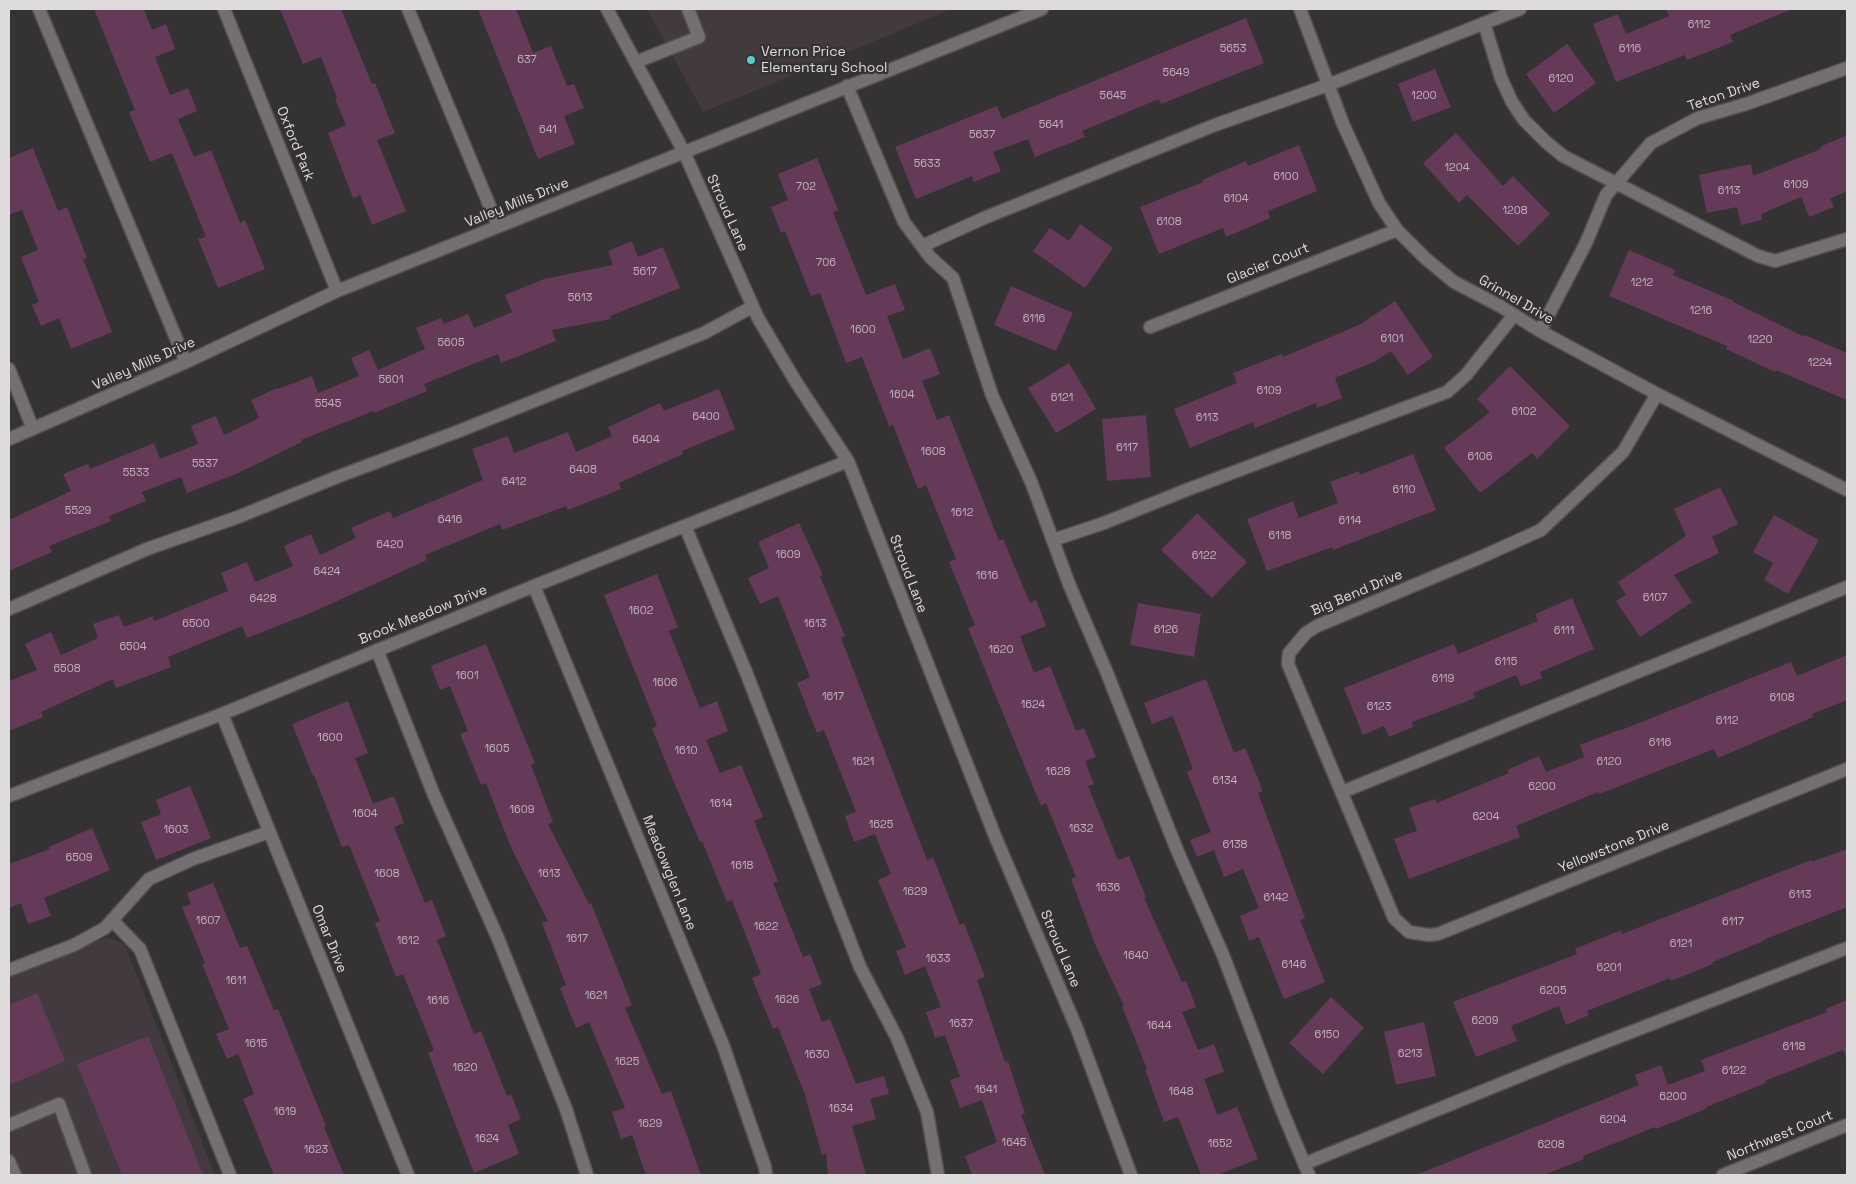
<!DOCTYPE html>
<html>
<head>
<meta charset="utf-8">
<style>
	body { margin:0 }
	#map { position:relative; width:1856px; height:1184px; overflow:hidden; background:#353234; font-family:"Space Grotesk",sans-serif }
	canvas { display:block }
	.frame { position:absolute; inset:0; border:10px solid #dedbdd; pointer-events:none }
</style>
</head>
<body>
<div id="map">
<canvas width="1856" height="1184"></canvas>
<div class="frame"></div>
</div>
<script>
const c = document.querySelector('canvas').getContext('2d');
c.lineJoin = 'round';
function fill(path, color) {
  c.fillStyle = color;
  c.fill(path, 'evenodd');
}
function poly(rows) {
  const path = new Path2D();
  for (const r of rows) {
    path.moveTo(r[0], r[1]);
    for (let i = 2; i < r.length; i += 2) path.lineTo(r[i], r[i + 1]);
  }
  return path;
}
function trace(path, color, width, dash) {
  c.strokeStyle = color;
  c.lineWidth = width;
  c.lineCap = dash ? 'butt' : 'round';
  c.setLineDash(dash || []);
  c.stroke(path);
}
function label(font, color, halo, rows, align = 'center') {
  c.font = font + ' "Space Grotesk",sans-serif';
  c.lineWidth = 4.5;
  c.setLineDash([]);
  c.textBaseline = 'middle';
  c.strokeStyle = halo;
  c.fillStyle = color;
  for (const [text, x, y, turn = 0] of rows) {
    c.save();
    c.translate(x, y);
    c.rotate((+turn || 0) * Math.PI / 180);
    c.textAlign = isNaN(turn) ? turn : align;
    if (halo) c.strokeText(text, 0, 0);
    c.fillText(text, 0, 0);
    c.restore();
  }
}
fill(poly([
	[647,9,952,9,703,112],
	[108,937,125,945,215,1175,9,1175,9,978]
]), '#433a40');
fill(poly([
	[94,9,144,9,152,30,166,24,175,49,155,57,170,95,188,88,197,111,178,119,194,157,211,150,240,223,245,220,265,269,218,288,198,239,206,237,172,153,150,162,129,112,135,110],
	[280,9,341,9,372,84,375,83,395,133,377,140,406,211,372,225,360,195,353,198,328,133,346,125,335,99,337,98,321,57,303,64],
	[478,9,516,9,533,53,551,46,567,86,574,84,584,108,564,116,575,144,538,159],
	[1666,9,1792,9,1730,35,1733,42,1687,60,1685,55,1616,82,1593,24,1618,14,1626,34,1669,16],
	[1246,18,1264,63,1161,104,1159,99,1082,131,1085,137,1035,157,1028,139,993,152,1001,171,974,182,972,176,916,199,895,147,997,106,1002,119],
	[1567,44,1596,83,1554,113,1526,74],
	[1435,69,1451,107,1413,122,1398,84],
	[1456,133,1503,186,1513,176,1550,214,1518,246,1467,195,1459,203,1423,163],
	[1847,135,1847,191,1830,199,1834,207,1809,217,1801,197,1761,214,1762,220,1741,225,1737,207,1707,213,1699,175,1751,164,1753,176,1821,149,1820,147],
	[1299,145,1317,191,1268,211,1270,218,1226,237,1223,228,1159,254,1140,207,1203,182,1202,180,1246,161,1248,166],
	[33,148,58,211,67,207,87,258,83,259,112,332,71,349,59,318,41,326,32,305,39,302,21,257,38,250,22,210,9,215,9,158],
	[817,158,838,210,833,212,866,295,895,284,905,310,887,316,903,359,930,348,940,374,922,381,937,420,949,415,999,541,1003,539,1030,603,1036,600,1046,626,1020,636,1034,673,1050,666,1076,731,1084,728,1096,757,1085,761,1094,784,1088,786,1118,860,1129,856,1146,897,1144,898,1182,982,1186,981,1196,1007,1182,1012,1198,1050,1214,1044,1224,1072,1204,1079,1217,1115,1237,1107,1258,1159,1217,1175,1201,1175,1178,1117,1164,1122,1145,1069,1147,1069,1122,1006,1124,1006,1095,944,1071,879,1076,877,1046,803,1041,806,968,628,975,625,949,562,956,559,926,485,918,489,893,425,889,426,862,357,846,363,820,293,811,296,785,231,781,233,771,207,788,200,778,174],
	[1080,224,1113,248,1085,288,1033,251,1050,228,1069,241],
	[632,241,638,257,663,247,680,288,610,316,611,319,552,330,556,341,501,363,498,354,424,384,427,391,374,413,373,411,301,440,302,442,238,473,187,493,181,477,142,492,146,501,109,516,111,521,49,546,52,552,9,571,9,520,71,491,63,474,88,464,90,469,154,443,160,459,198,444,191,426,216,416,224,435,259,418,251,400,277,388,278,389,312,376,318,393,359,376,351,358,369,350,378,370,425,349,416,328,441,318,444,324,468,314,474,328,512,312,505,295,544,279,613,265,608,251],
	[1629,250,1675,270,1673,275,1734,301,1733,302,1805,337,1805,335,1847,353,1847,400,1776,370,1775,372,1726,349,1727,346,1609,296],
	[1011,286,1073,313,1056,351,994,325],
	[1395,301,1433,357,1408,375,1391,351,1374,362,1335,378,1342,398,1317,408,1316,403,1255,428,1253,422,1190,448,1174,409,1237,383,1233,373,1282,354,1283,357,1359,325],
	[1069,363,1096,409,1056,433,1028,388],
	[1510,366,1570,426,1537,459,1532,453,1480,493,1444,448,1490,412,1477,399],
	[719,389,735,429,682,451,683,454,619,483,621,489,568,510,566,506,502,530,500,524,425,555,427,560,313,612,247,638,242,626,168,657,171,667,116,688,113,679,41,712,43,717,9,731,9,681,37,670,25,644,51,632,61,655,98,638,93,624,119,615,124,627,153,616,154,621,228,591,221,573,247,562,255,582,293,566,284,546,311,534,320,555,356,538,351,528,390,511,393,518,483,480,472,449,508,436,514,453,568,432,576,452,612,436,608,427,660,403,664,411],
	[1146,415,1151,477,1107,481,1102,419],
	[1413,454,1436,510,1333,550,1332,547,1267,571,1247,519,1293,501,1299,518,1338,503,1330,482,1359,471,1360,475],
	[1720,487,1738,524,1712,537,1719,553,1674,575,1692,602,1640,637,1616,601,1626,595,1618,582,1686,536,1674,509],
	[1197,513,1247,562,1212,598,1161,550],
	[1774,515,1819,540,1788,594,1764,580,1773,563,1753,552],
	[799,523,823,575,820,576,845,636,841,638,927,860,933,857,960,925,964,923,985,977,977,980,1005,1062,1008,1061,1025,1114,1021,1115,1045,1175,972,1175,965,1156,997,1142,982,1100,960,1108,950,1080,960,1077,945,1035,935,1038,926,1012,941,1007,925,966,905,975,896,951,906,947,878,880,891,874,875,834,854,842,845,816,856,812,824,730,817,733,797,683,810,677,778,596,760,604,748,578,769,568,758,542],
	[657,574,678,627,669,631,700,708,717,701,728,731,706,740,720,773,741,765,763,817,754,821,778,881,773,883,803,957,810,954,822,984,809,989,822,1022,830,1019,856,1084,884,1076,889,1094,870,1099,876,1119,852,1126,866,1175,828,1175,826,1153,822,1155,804,1092,778,1027,773,1029,752,978,761,974,732,900,727,902,702,841,700,842,673,780,652,728,657,726,604,595],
	[1572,598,1594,649,1540,672,1542,678,1521,686,1516,675,1473,693,1475,698,1412,722,1413,727,1389,737,1384,726,1363,735,1344,688,1454,644,1458,654,1538,621,1535,614],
	[1138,603,1201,614,1194,657,1130,645],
	[486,644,535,763,531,765,553,822,548,824,589,904,591,903,632,1005,625,1008,662,1094,671,1091,701,1175,646,1175,632,1135,621,1139,612,1112,625,1108,589,1022,576,1028,560,988,566,985,542,923,548,921,510,845,486,783,481,785,460,734,468,731,450,686,440,690,431,666],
	[1847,655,1847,700,1812,714,1813,717,1718,758,1714,749,1599,794,1598,792,1516,826,1520,837,1409,879,1394,839,1417,831,1409,808,1435,799,1437,803,1509,773,1507,770,1539,756,1546,772,1584,757,1580,745,1619,730,1619,731,1791,662,1797,676],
	[1206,679,1234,753,1245,748,1263,791,1258,793,1305,918,1300,920,1325,982,1284,999,1259,937,1249,941,1240,916,1259,908,1243,869,1224,877,1214,850,1197,857,1190,840,1211,832,1187,772,1193,769,1173,716,1152,724,1144,703],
	[348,701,368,753,355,758,373,804,394,796,404,823,394,827,425,903,432,900,446,936,437,940,474,1034,481,1031,507,1096,511,1094,521,1119,508,1125,519,1154,474,1173,428,1053,434,1050,403,974,396,977,375,923,380,921,349,845,342,847,314,775,313,776,292,724],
	[190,786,211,838,156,860,141,822,161,814,156,800],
	[92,828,110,870,44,898,51,916,28,924,21,903,9,908,9,864,50,849,49,847],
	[1847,849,1847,907,1763,940,1764,941,1712,962,1713,964,1671,981,1670,978,1587,1011,1589,1015,1566,1025,1559,1006,1511,1026,1517,1041,1476,1057,1453,1002,1577,954,1575,949,1621,930,1622,934,1811,860,1812,862],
	[213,883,240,948,247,946,274,1010,278,1009,326,1126,324,1127,344,1175,274,1175,243,1099,254,1094,238,1054,227,1059,216,1034,229,1029,202,964,205,963,182,907,191,904,187,893],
	[37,993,65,1061,9,1085,9,1005],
	[1331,997,1364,1028,1323,1074,1289,1043],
	[1847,1000,1847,1059,1843,1050,1765,1081,1766,1083,1706,1107,1706,1109,1656,1129,1655,1127,1583,1156,1584,1159,1544,1175,1416,1175,1639,1085,1635,1075,1661,1065,1668,1085,1705,1071,1701,1060,1827,1012,1826,1009],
	[1424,1022,1436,1076,1396,1085,1384,1032],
	[148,1036,203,1175,122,1175,77,1064]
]), '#653a59');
const minor = poly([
	[39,9,186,362],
	[224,9,337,291],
	[408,9,498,226],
	[607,9,684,152,758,318,796,382,848,461,995,836,1077,1029,1131,1175],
	[1300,9,1343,124,1379,203,1397,230,1425,258,1454,282,1500,306,1540,331,1657,394,1847,490],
	[1484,23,1501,78,1512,102,1524,120,1546,142,1563,156,1758,256,1775,261,1847,239],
	[636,62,699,37,688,9],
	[847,86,904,222,930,257,953,278,992,395,1032,484,1069,584,1107,673,1177,850,1223,955,1281,1108,1309,1175],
	[922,246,984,218,1215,125,1328,85,1520,9],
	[1150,327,1397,230],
	[1540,331,1586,243,1606,195,1651,143,1698,118,1746,104,1847,68],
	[9,369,33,429],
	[1657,394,1623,452,1541,530,1479,558,1317,626,1306,633,1289,653,1288,664,1394,918,1409,932,1429,935,1438,934,1847,769],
	[9,439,186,362,337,291,1042,9],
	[685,526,746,672,860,967,897,1038,927,1112,938,1175],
	[1053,540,1104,523,1189,489,1447,392,1466,375,1514,315],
	[534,586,723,1045,765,1167,766,1175],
	[9,609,147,549,238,517,337,477,459,431,704,333,752,307],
	[377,650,434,795,497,936,566,1109,587,1175],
	[222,714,408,1175],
	[1342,792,1847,587],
	[9,796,222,714,534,586,848,461],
	[112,920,140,949,230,1175],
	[9,970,74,945,105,928,149,879,193,859,269,832],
	[9,1125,59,1104,85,1175],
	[9,1161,15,1175],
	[1304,1164,1559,1060,1847,948],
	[1723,1175,1847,1125]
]);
trace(minor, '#535052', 15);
trace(minor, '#736f72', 12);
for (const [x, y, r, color] of [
	[751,60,5,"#55cec5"]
]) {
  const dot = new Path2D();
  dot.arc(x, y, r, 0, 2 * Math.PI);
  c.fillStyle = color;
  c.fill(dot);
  trace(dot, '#353234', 2);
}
label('11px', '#c0b3bc', null, [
	["6112",1699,25],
	["5653",1233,49],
	["6116",1630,49],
	["637",527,60],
	["5649",1176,73],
	["6120",1561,79],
	["5645",1113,96],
	["1200",1424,96],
	["5641",1051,125],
	["641",548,130],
	["5637",982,135],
	["5633",927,164],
	["1204",1457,168],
	["6100",1286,177],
	["6109",1796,185],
	["702",806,187],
	["6113",1729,191],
	["6104",1236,199],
	["1208",1515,211],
	["6108",1169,222],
	["706",826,263],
	["5617",645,272],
	["1212",1642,283],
	["5613",580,298],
	["1216",1701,311],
	["6116",1034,319],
	["1600",863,330],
	["6101",1392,339],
	["1220",1760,340],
	["5605",451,343],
	["1224",1820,363],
	["5601",391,380],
	["6109",1269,391],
	["1604",902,395],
	["6121",1062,398],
	["5545",328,404],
	["6102",1524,412],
	["6400",706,417],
	["6113",1207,418],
	["6404",646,440],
	["6117",1127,448],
	["1608",933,452],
	["6106",1480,457],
	["5537",205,464],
	["6408",583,470],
	["5533",136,473],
	["6412",514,482],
	["6110",1404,490],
	["5529",78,511],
	["1612",962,513],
	["6416",450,520],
	["6114",1350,521],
	["6118",1280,536],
	["6420",390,545],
	["1609",788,555],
	["6122",1204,556],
	["6424",327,572],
	["1616",987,576],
	["6107",1655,598],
	["6428",263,599],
	["1602",641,611],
	["6500",196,624],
	["1613",815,624],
	["6126",1166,630],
	["6111",1564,631],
	["6504",133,647],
	["1620",1001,650],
	["6115",1506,662],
	["6508",67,669],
	["1601",467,676],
	["6119",1443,679],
	["1606",665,683],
	["1617",833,697],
	["6108",1782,698],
	["1624",1033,705],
	["6123",1379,707],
	["6112",1727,721],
	["1600",330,738],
	["6116",1660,743],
	["1605",497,749],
	["1610",686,751],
	["1621",863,762],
	["6120",1609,762],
	["1628",1058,772],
	["6134",1225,781],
	["6200",1542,787],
	["1614",721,804],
	["1609",522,810],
	["1604",365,814],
	["6204",1486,817],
	["1625",881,825],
	["1632",1081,829],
	["1603",176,830],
	["6138",1235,845],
	["6509",79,858],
	["1618",742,866],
	["1608",387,874],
	["1613",549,874],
	["1636",1108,888],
	["1629",915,892],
	["6113",1800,895],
	["6142",1276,898],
	["1607",208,921],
	["6117",1733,922],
	["1622",766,927],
	["1617",577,939],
	["1612",408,941],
	["6121",1681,944],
	["1640",1136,956],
	["1633",938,959],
	["6146",1294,965],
	["6201",1609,968],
	["1611",236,981],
	["6205",1553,991],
	["1621",596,996],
	["1626",787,1000],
	["1616",438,1001],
	["6209",1485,1021],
	["1637",961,1024],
	["1644",1159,1026],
	["6150",1327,1035],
	["1615",256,1044],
	["6118",1794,1047],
	["6213",1410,1054],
	["1630",817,1055],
	["1625",627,1062],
	["1620",465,1068],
	["6122",1734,1071],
	["1641",986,1090],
	["1648",1181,1092],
	["6200",1673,1097],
	["1634",841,1109],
	["1619",285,1112],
	["6204",1613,1120],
	["1629",650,1124],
	["1624",487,1139],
	["1645",1014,1143],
	["1652",1220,1144],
	["6208",1551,1145],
	["1623",316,1150]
]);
label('14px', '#dedbdd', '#353234', [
	["Vernon Price",761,52],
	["Elementary School",761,68]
], 'left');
label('14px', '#dedbdd', '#353234', [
	["Teton Drive",1724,95,-19],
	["Oxford Park",295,144,68],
	["Valley Mills Drive",517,203,-22],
	["Stroud Lane",727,213,66],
	["Glacier Court",1268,264,-22],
	["Grinnel Drive",1516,300,30],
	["Valley Mills Drive",144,364,-24],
	["Stroud Lane",908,574,69],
	["Big Bend Drive",1357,593,-23],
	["Brook Meadow Drive",423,615,-22],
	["Yellowstone Drive",1614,847,-22],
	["Meadowglen Lane",669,873,68],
	["Omar Drive",329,939,68],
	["Stroud Lane",1060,949,67],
	["Northwest Court",1780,1136,-22]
]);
</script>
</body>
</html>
